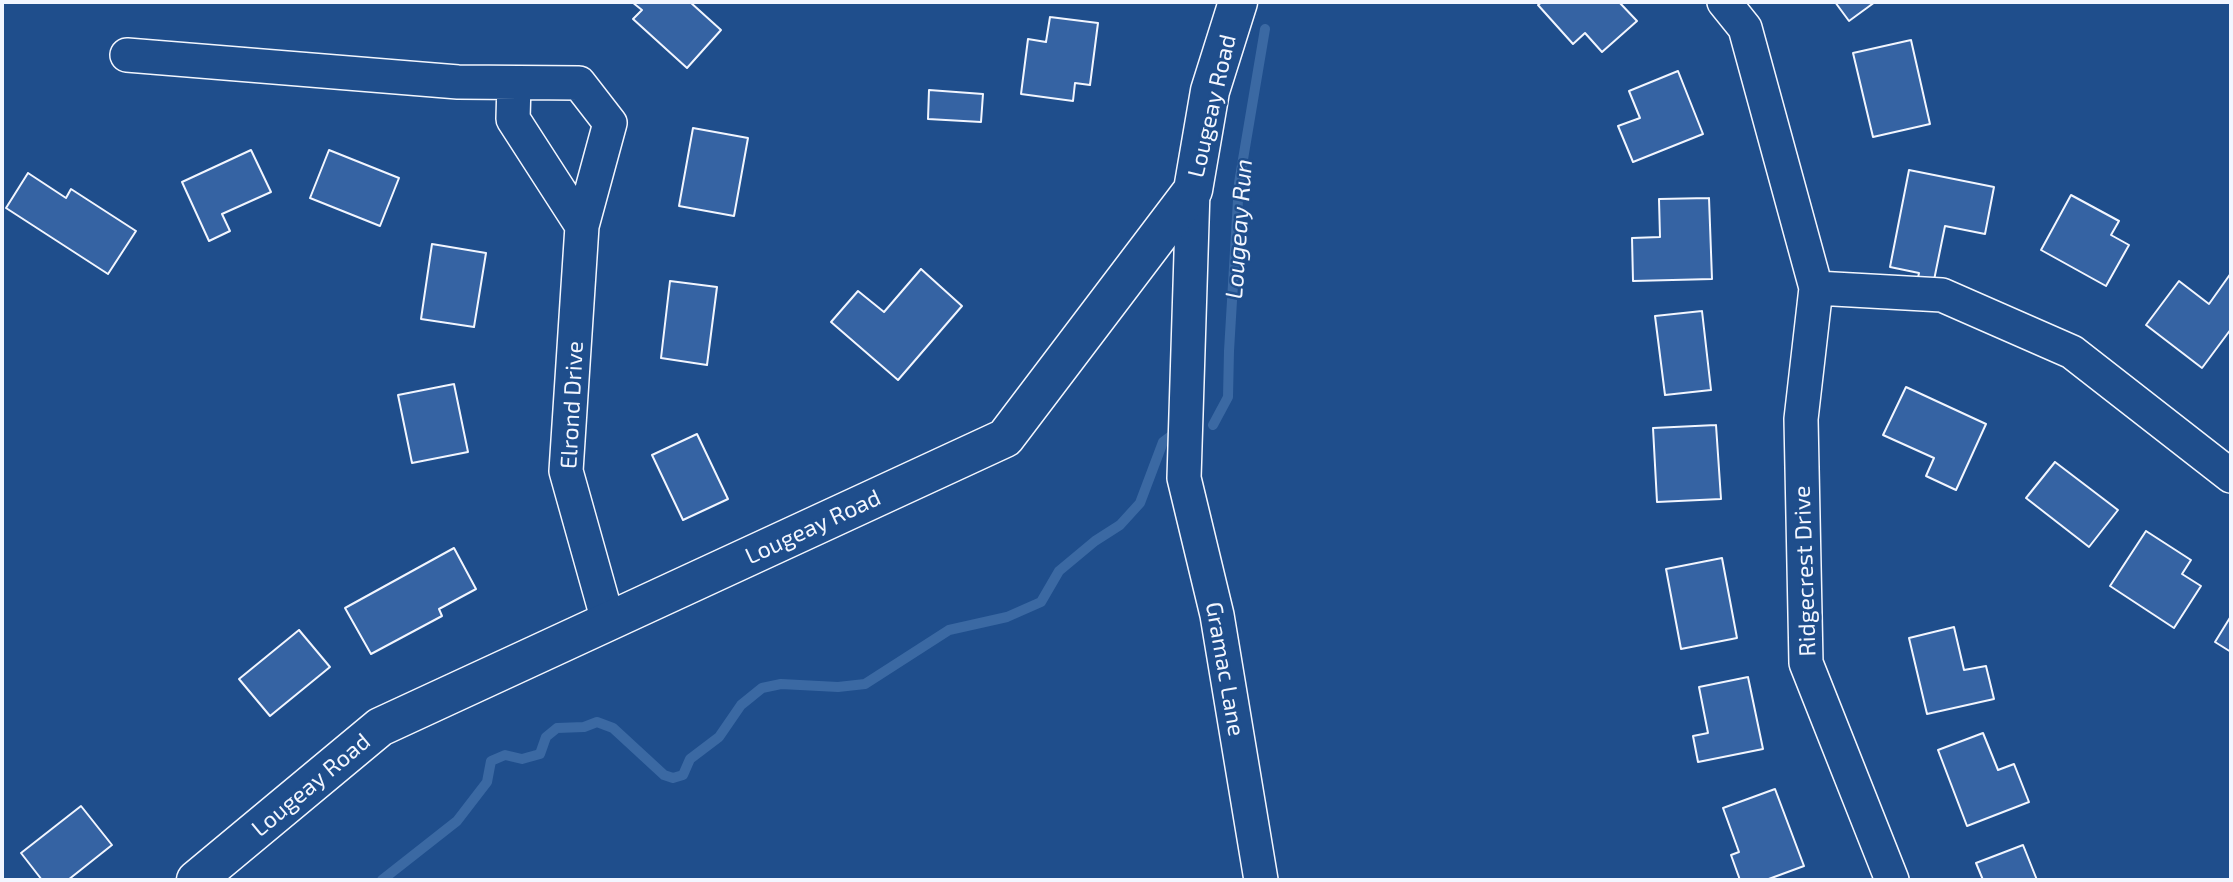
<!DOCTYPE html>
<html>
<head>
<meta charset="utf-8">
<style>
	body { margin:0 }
	#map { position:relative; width:2233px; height:882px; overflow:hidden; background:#1f4e8c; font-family:"Exo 2",sans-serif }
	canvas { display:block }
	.frame { position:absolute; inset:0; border:4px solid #f2f6ff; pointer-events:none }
</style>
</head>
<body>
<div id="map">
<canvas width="2233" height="882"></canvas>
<div class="frame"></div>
</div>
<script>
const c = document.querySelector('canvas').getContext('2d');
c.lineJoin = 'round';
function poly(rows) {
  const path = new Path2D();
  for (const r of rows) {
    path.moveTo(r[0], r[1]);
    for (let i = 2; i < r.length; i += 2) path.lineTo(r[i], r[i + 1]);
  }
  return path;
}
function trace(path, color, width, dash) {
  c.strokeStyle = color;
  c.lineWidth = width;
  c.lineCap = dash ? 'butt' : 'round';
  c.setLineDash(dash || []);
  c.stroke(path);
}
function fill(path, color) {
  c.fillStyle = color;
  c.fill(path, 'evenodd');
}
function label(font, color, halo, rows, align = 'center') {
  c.font = font + ' "Exo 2",sans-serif';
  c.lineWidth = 5;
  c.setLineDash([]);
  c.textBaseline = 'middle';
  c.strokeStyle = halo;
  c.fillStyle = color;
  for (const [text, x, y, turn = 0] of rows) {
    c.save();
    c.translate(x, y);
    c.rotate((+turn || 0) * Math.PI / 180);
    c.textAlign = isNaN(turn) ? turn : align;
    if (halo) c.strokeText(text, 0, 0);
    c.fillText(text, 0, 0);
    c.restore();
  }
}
trace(poly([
	[1213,425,1228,397,1229,351,1239,183,1265,29],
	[382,880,457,821,487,782,491,761,505,755,522,759,540,754,546,737,557,728,584,727,597,722,613,728,664,775,673,778,683,775,690,759,719,737,741,705,762,688,781,684,838,687,865,684,949,630,1007,617,1041,602,1059,571,1095,541,1120,525,1140,503,1163,442,1171,436]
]), '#3b69a3', 10);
const building = poly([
	[632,2,690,2,721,30,687,68,633,19,642,10,632,2],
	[1542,2,1619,2,1637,21,1602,52,1585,33,1573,44,1538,5,1542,2],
	[1835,2,1875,2,1849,21,1835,2],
	[1050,17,1098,23,1090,85,1075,83,1073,101,1021,94,1028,39,1046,42,1050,17],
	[1911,40,1930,124,1873,137,1853,53,1911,40],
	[1678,71,1703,134,1633,162,1618,126,1640,118,1629,91,1678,71],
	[929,90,983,94,981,122,928,119,929,90],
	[693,128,748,138,734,216,679,206,693,128],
	[251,150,271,192,222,214,230,231,209,241,182,182,251,150],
	[329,150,399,178,380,226,310,198,329,150],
	[1909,170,1994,187,1985,234,1945,226,1933,285,1917,282,1919,273,1890,267,1909,170],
	[28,173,66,198,71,189,136,231,108,274,6,208,28,173],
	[2071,195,2119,221,2111,235,2129,245,2106,286,2041,250,2071,195],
	[1709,198,1712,279,1633,281,1632,238,1660,237,1659,199,1709,198],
	[432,244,486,253,474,327,421,319,432,244],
	[921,269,962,306,898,380,831,322,858,291,884,312,921,269],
	[2231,273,2231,329,2202,368,2146,325,2179,281,2209,304,2231,273],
	[670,281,717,287,707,365,661,358,670,281],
	[1702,311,1711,390,1665,395,1655,316,1702,311],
	[454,384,468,452,412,463,398,395,454,384],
	[1906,387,1986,424,1956,490,1926,476,1934,458,1883,435,1906,387],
	[1716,425,1721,499,1657,502,1653,428,1716,425],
	[697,434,728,499,683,520,652,455,697,434],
	[2055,462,2118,510,2089,547,2026,498,2055,462],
	[2146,531,2191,560,2182,574,2201,586,2174,628,2110,586,2146,531],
	[454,548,476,589,439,609,442,616,371,654,345,608,454,548],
	[1722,558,1737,638,1681,649,1666,569,1722,558],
	[2231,616,2231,652,2215,642,2231,616],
	[1954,627,1964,670,1986,666,1994,699,1927,714,1909,638,1954,627],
	[299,630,330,667,270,716,239,679,299,630],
	[1748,677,1763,749,1698,762,1693,736,1708,733,1699,687,1748,677],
	[1983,733,1998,770,2014,764,2029,802,1967,826,1938,750,1983,733],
	[1775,789,1804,866,1766,880,1740,880,1731,855,1739,852,1723,808,1775,789],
	[81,806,112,845,68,880,42,880,21,853,81,806],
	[2023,845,2037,880,1983,880,1976,863,2023,845]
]);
fill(building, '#3563a3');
trace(building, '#f2f6ff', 2);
const street = poly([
	[1724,2,1745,28,1816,288,1801,419,1806,663,1892,880],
	[127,55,458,82,579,83,610,123,582,226,566,471,608,621],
	[514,83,513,119,582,226],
	[1193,190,1184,478,1217,615,1261,880],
	[1816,288,1942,295,2072,352,2231,476]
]);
const secondary = poly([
	[196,880,380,727,1005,438,1193,190,1210,91,1238,2]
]);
trace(street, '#f2f6ff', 36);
trace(secondary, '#f2f6ff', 41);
trace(street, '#1f4e8c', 33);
trace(secondary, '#1f4e8c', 38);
label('23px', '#f2f6ff', '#1f4e8c', [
	["Lougeay Road",1212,106,-77],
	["Elrond Drive",572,405,-87],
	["Lougeay Road",813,527,-25],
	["Ridgecrest Drive",1805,571,-92],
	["Gramac Lane",1225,669,80],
	["Lougeay Road",311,785,-40]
]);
label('italic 24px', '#f2f6ff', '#1f4e8c', [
	["Lougeay Run",1239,229,-86]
]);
</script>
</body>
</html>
